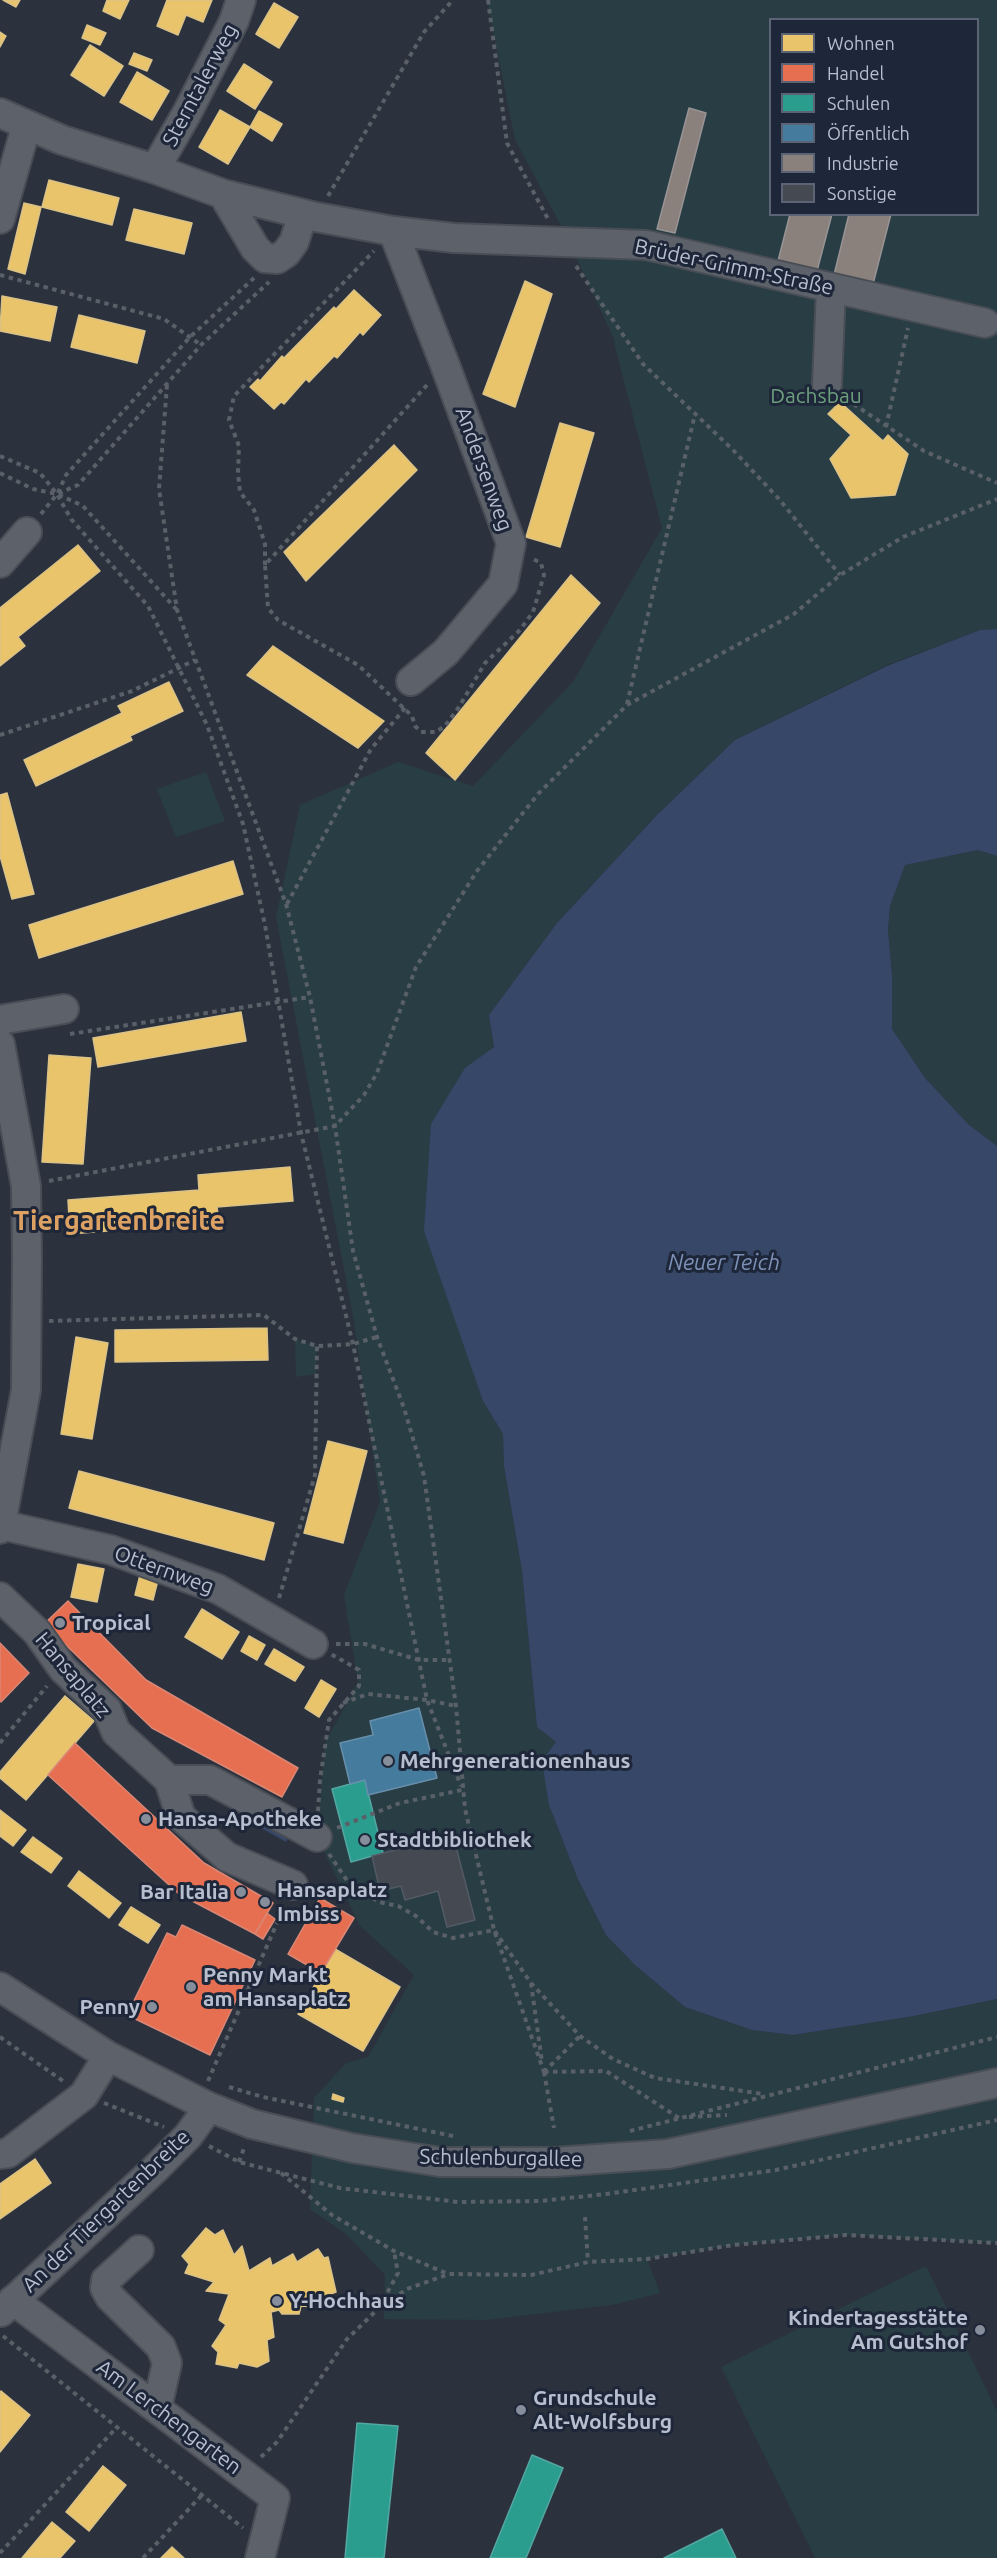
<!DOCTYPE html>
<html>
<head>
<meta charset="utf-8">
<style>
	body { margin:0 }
	#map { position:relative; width:997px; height:2558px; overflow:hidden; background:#2c323d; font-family:Ubuntu,sans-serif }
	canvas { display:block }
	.legend { position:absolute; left:769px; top:18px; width:210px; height:198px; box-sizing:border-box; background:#1e2739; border:2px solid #5b6374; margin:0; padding:8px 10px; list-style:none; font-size:18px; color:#b7becd }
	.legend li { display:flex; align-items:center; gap:12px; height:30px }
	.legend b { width:30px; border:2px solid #5b6374 }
</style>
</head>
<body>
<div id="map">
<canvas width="997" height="2558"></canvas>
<ul class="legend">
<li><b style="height:16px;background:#e9c46a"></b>Wohnen</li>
<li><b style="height:16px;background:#e76f51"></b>Handel</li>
<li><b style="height:16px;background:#2a9d8f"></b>Schulen</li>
<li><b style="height:16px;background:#457b9d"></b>Öffentlich</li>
<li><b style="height:16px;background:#8a817c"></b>Industrie</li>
<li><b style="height:16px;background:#444952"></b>Sonstige</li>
</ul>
</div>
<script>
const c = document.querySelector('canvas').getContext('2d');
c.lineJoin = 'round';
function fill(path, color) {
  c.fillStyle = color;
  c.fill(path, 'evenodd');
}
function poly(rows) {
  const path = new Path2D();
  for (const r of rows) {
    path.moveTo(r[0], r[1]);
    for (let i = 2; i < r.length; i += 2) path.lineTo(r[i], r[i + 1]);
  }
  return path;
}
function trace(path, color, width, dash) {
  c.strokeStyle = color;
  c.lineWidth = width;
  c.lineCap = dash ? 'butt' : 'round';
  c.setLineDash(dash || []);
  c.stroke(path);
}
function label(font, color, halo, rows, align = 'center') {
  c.font = font + ' Ubuntu,sans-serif';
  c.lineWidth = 6;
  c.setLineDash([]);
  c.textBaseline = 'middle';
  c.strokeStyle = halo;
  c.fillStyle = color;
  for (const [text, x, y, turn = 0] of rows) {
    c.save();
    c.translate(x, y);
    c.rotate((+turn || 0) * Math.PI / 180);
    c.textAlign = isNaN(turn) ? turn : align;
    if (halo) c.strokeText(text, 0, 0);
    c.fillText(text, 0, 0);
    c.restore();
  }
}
fill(poly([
	[487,0,997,0,997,629,980,630,887,665,735,740,657,815,557,923,489,1015,494,1047,465,1069,466,1350,483,1401,503,1434,504,1466,522,1571,537,1727,556,1742,549,1805,577,1877,606,1935,635,1965,685,2007,752,2030,793,2035,914,2016,997,1999,997,2243,846,2235,733,2245,647,2259,660,2293,612,2305,485,2320,384,2319,385,2275,346,2234,310,2209,314,2098,346,2063,368,2057,414,1975,360,1926,317,1837,325,1743,358,1682,344,1595,380,1502,353,1316,276,917,300,805,398,762,473,786,573,682,662,528,614,343,615,341,564,231,515,140],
	[770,20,978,20,978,214,770,214],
	[206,772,225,821,176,837,157,789],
	[978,850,997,856,997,1146,969,1125,925,1078,891,1028,892,975,888,930,890,906,905,865],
	[295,1339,317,1346,316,1374,296,1377],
	[926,2266,997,2411,997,2558,815,2558,721,2367]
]), '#283d44');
fill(poly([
	[997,629,997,856,978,850,905,865,890,906,888,930,892,975,892,1029,925,1078,969,1125,997,1146,997,1999,914,2016,793,2035,752,2030,685,2007,635,1965,606,1935,577,1877,549,1805,542,1761,556,1742,537,1727,522,1571,504,1466,503,1434,483,1401,424,1231,431,1124,465,1068,494,1047,489,1015,557,923,657,815,735,740,887,666,980,630],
	[263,1813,293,1829,286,1842,256,1825]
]), '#374768');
const homes = poly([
	[3,0,20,0,16,7,3,0],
	[107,0,129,0,120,19,103,11,107,0],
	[167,0,212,0,203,22,186,15,178,35,157,26,167,0],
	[274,3,298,17,279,48,256,34,274,3],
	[87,25,106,33,100,45,82,38,87,25],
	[0,32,6,36,0,47,0,32],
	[90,45,123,66,104,96,71,75,90,45],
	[134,53,152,60,147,71,129,64,134,53],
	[244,64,272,82,255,109,227,91,244,64],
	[137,72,169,91,152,120,120,102,137,72],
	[220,110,250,127,228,164,199,147,220,110],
	[259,111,282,124,272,141,250,127,259,111],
	[49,180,119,198,112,225,42,207,49,180],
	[24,203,41,207,25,274,8,269,24,203],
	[134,209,192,223,184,254,126,240,134,209],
	[525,281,552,294,515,407,483,394,525,281],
	[354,290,381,315,363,335,360,332,337,358,334,356,309,382,306,379,284,404,281,402,274,409,250,387,258,379,260,381,282,356,284,358,334,307,336,309,354,290],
	[2,296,57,307,50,341,0,331,2,296],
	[79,315,145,331,137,363,71,347,79,315],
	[840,402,883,441,888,435,908,454,895,495,851,498,830,459,851,435,828,414,840,402],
	[560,423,594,433,560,547,526,537,560,423],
	[394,445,417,470,306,581,284,552,394,445],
	[78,545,100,571,18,637,25,646,0,666,0,608,78,545],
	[571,575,600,603,455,780,426,753,571,575],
	[273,646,384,721,358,748,247,675,273,646],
	[169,682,183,711,130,736,132,740,36,786,24,760,122,713,118,706,169,682],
	[7,793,34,894,12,899,0,856,0,795,7,793],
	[233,861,243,894,39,958,29,925,233,861],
	[241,1012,246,1041,98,1067,93,1038,241,1012],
	[49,1055,91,1058,83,1164,42,1162,49,1055],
	[290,1167,293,1201,217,1207,219,1222,70,1234,68,1200,199,1190,198,1175,290,1167],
	[267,1328,268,1360,115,1362,115,1330,267,1328],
	[76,1337,108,1343,92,1439,61,1434,76,1337],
	[328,1441,367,1451,343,1543,304,1533,328,1441],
	[79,1471,274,1523,264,1560,69,1508,79,1471],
	[78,1564,104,1569,97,1602,71,1597,78,1564],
	[140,1575,158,1580,153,1600,135,1595,140,1575],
	[202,1609,239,1632,222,1659,185,1637,202,1609],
	[249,1636,265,1645,257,1660,241,1651,249,1636],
	[274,1649,304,1667,295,1681,265,1664,274,1649],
	[321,1680,336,1689,319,1717,305,1708,321,1680],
	[65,1696,94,1721,26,1800,0,1778,0,1772,65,1696],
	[0,1810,26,1830,13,1846,0,1836,0,1810],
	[33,1837,62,1858,51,1873,21,1852,33,1837],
	[79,1871,121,1903,109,1918,68,1886,79,1871],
	[131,1907,160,1925,148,1943,119,1925,131,1907],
	[335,1949,400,1987,363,2051,298,2014,335,1949],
	[333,2094,344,2098,343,2102,332,2099,333,2094],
	[35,2159,51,2183,0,2219,0,2184,35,2159],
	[206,2228,215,2235,223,2230,234,2255,242,2246,249,2271,270,2258,272,2266,293,2254,297,2262,318,2249,324,2258,328,2257,336,2292,328,2295,326,2308,301,2306,299,2314,282,2314,279,2310,271,2312,274,2337,267,2340,269,2361,257,2367,239,2363,237,2368,216,2364,218,2352,212,2346,226,2325,219,2320,229,2294,206,2291,214,2282,185,2273,189,2264,182,2256,206,2228],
	[1,2391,30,2415,0,2452,0,2393,1,2391],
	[103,2466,126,2485,89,2531,66,2512,103,2466],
	[52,2522,75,2541,60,2558,22,2558,52,2522],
	[172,2547,184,2558,161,2558,172,2547]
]);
fill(homes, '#e9c46a');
trace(homes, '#dac288', 1.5);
const shops = poly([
	[68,1601,146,1680,298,1768,282,1797,152,1728,44,1624,68,1601],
	[0,1643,29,1673,1,1702,0,1701,0,1643],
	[75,1743,204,1863,273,1903,255,1934,179,1894,48,1775,75,1743],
	[320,1898,354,1918,321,1973,288,1954,320,1898],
	[267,1913,275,1919,263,1939,255,1934,267,1913],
	[182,1925,255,1960,210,2055,127,2015,167,1933,176,1937,182,1925]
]);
fill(shops, '#e76f51');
trace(shops, '#d98776', 1.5);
const schools = poly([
	[365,1780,383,1853,351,1862,332,1789,365,1780],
	[357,2423,398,2426,384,2558,345,2558,357,2423],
	[532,2455,563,2468,526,2558,490,2558,532,2455],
	[722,2529,736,2558,664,2558,722,2529]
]);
fill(schools, '#2a9d8f');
trace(schools, '#54a7a2', 1.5);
const public = poly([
	[419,1708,437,1778,368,1795,365,1780,350,1784,340,1743,373,1735,370,1721,419,1708]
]);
fill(public, '#457b9d');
trace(public, '#678fab', 1.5);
const industry = poly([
	[689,108,706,113,675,233,657,229,689,108],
	[790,214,832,214,817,271,778,261,790,214],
	[849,214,891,214,872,288,833,279,849,214]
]);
fill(industry, '#8a817c');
trace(industry, '#989394', 1.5);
const building = poly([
	[453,1835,475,1920,447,1927,438,1891,405,1900,401,1886,380,1891,372,1856,453,1835]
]);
fill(building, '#444952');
trace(building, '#545a64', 1.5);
const minor = poly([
	[0,113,62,140,155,169,223,194,316,217,393,231,454,238,646,245,985,323],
	[155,169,187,113,234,21,241,0],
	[223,194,255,248,265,258,277,259,286,253,294,242,303,214],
	[0,219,26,127],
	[393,231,445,365,511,543,503,584,446,652,411,681],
	[827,385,831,288],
	[0,563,27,532],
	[0,1020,64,1009],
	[0,1044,26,1186,27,1259,26,1390,0,1529],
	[2,1525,111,1550,218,1589,313,1644],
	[0,1597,37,1632,63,1669,107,1710,116,1732,169,1780,210,1780,317,1837],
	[169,1780,181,1817,227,1857,293,1885],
	[0,1987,108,2056,209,2107,252,2124,352,2148,440,2162,554,2162,668,2154,997,2083],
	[0,2154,8,2153,84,2095,108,2056],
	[139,2250,106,2280,105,2288,110,2297,161,2347,167,2363,157,2408],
	[13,2300,275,2498,260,2558],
	[1,2312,155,2169,188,2136,209,2107]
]);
trace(minor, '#494d55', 32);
trace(poly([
	[488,0,507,143,548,219],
	[328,196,424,32,453,0],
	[576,266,643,364,733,450,779,499,840,575],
	[0,275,164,319,201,345],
	[167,385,159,489,177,610,286,904,310,997,335,1126,353,1251,377,1337,404,1408,424,1476,456,1706,465,1809,494,1930,544,2072],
	[427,385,265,565,268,608,278,620,358,665,412,716,415,726,421,732,436,732,445,726,459,707,485,663,520,630,533,612,544,575,541,563,531,558],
	[846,399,924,451,997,483],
	[886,427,908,328],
	[0,456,40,473,57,494,71,519,148,606,207,725,243,824,265,925,301,1133,353,1344,427,1700,461,1786],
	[0,473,33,489,57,494,83,506,176,609],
	[58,493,66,475,190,337,254,278],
	[41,514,57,494,78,485,201,345,269,282],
	[265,565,265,544,254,510,240,492,238,473,239,446,229,420,234,396,374,251],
	[627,704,695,414],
	[0,735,132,691,195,660],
	[287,904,371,749,405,708],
	[70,1034,310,997],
	[49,1181,335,1126,364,1095,377,1073,416,967,477,871,538,794,627,705,794,614,840,575,903,537,997,499],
	[49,1321,264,1315,295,1339,317,1346,353,1344,377,1337],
	[279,1598,315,1475,317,1346],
	[336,1644,365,1644,419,1660,450,1660],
	[343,1703,368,1694,427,1700,456,1706],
	[0,1743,47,1686],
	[318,1811,320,1780,329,1720,359,1686,359,1670,331,1654],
	[337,1828,400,1803,462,1790],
	[329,1854,348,1882,379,1902,398,1906,416,1916,433,1932,453,1938,494,1930,531,1983,580,2036,613,2059,655,2078,763,2094],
	[531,1983,542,2062],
	[0,2037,63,2081],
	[544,2072,606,2071,679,2118],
	[544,2072,554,2128],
	[544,2072,580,2036],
	[208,2081,284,1907],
	[229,2087,263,2097,453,2136],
	[104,2103,164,2127],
	[689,2117,727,2115],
	[630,2131,997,2037],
	[209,2146,239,2162,340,2188,458,2202,540,2201,606,2194,776,2170,997,2120],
	[239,2162,245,2145],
	[281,2173,332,2215,394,2251,448,2274],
	[585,2217,588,2262],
	[379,2308,398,2273,394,2251],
	[3,2336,243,2528],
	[261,2457,277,2442,347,2339,378,2309,407,2289,449,2274,531,2275,588,2262,647,2259,733,2245,846,2235,997,2243],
	[0,2553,117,2427],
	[143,2558,202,2495]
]), '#5a6067', 4, [4.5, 4.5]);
trace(minor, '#5d616a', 28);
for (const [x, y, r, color] of [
	[60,1623,6,"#868d9b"],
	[388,1761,6,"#868d9b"],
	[146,1819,6,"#868d9b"],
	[365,1840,6,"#868d9b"],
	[241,1892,6,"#868d9b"],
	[265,1902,6,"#868d9b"],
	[191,1987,6,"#868d9b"],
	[152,2007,6,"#868d9b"],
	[277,2301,6,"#868d9b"],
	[980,2330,6,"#868d9b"],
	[521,2410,6,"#868d9b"]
]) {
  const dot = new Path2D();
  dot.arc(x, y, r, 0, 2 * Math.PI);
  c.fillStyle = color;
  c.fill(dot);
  trace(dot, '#1e2739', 2);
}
label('21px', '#b7becd', '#1e2739', [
	["Sterntalerweg",200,85,-62],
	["Brüder-Grimm-Straße",734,267,12],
	["Andersenweg",484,469,70],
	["Otternweg",164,1570,20],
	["Hansaplatz",73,1675,50],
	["Schulenburgallee",501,2158,1],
	["An der Tiergartenbreite",106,2211,-44],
	["Am Lerchengarten",169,2417,37]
]);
label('21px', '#6d9f7d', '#1e2739', [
	["Dachsbau",816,396]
]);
label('bold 21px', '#b7becd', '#1e2739', [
	["Tropical",72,1623],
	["Mehrgenerationenhaus",400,1761],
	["Hansa-Apotheke",158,1819],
	["Stadtbibliothek",377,1840],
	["Hansaplatz",277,1890],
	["Imbiss",277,1914],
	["Bar Italia",229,1892,"right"],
	["Penny Markt",203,1975],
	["am Hansaplatz",203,1999],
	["Penny",140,2007,"right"],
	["Y-Hochhaus",289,2301],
	["Kindertagesstätte",968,2318,"right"],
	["Am Gutshof",968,2342,"right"],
	["Grundschule",533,2398],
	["Alt-Wolfsburg",533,2422]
], 'left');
label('italic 22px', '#7c90b6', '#1e2739', [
	["Neuer Teich",724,1263]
]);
label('bold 27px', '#dda263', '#1e2739', [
	["Tiergartenbreite",119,1221]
]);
</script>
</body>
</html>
